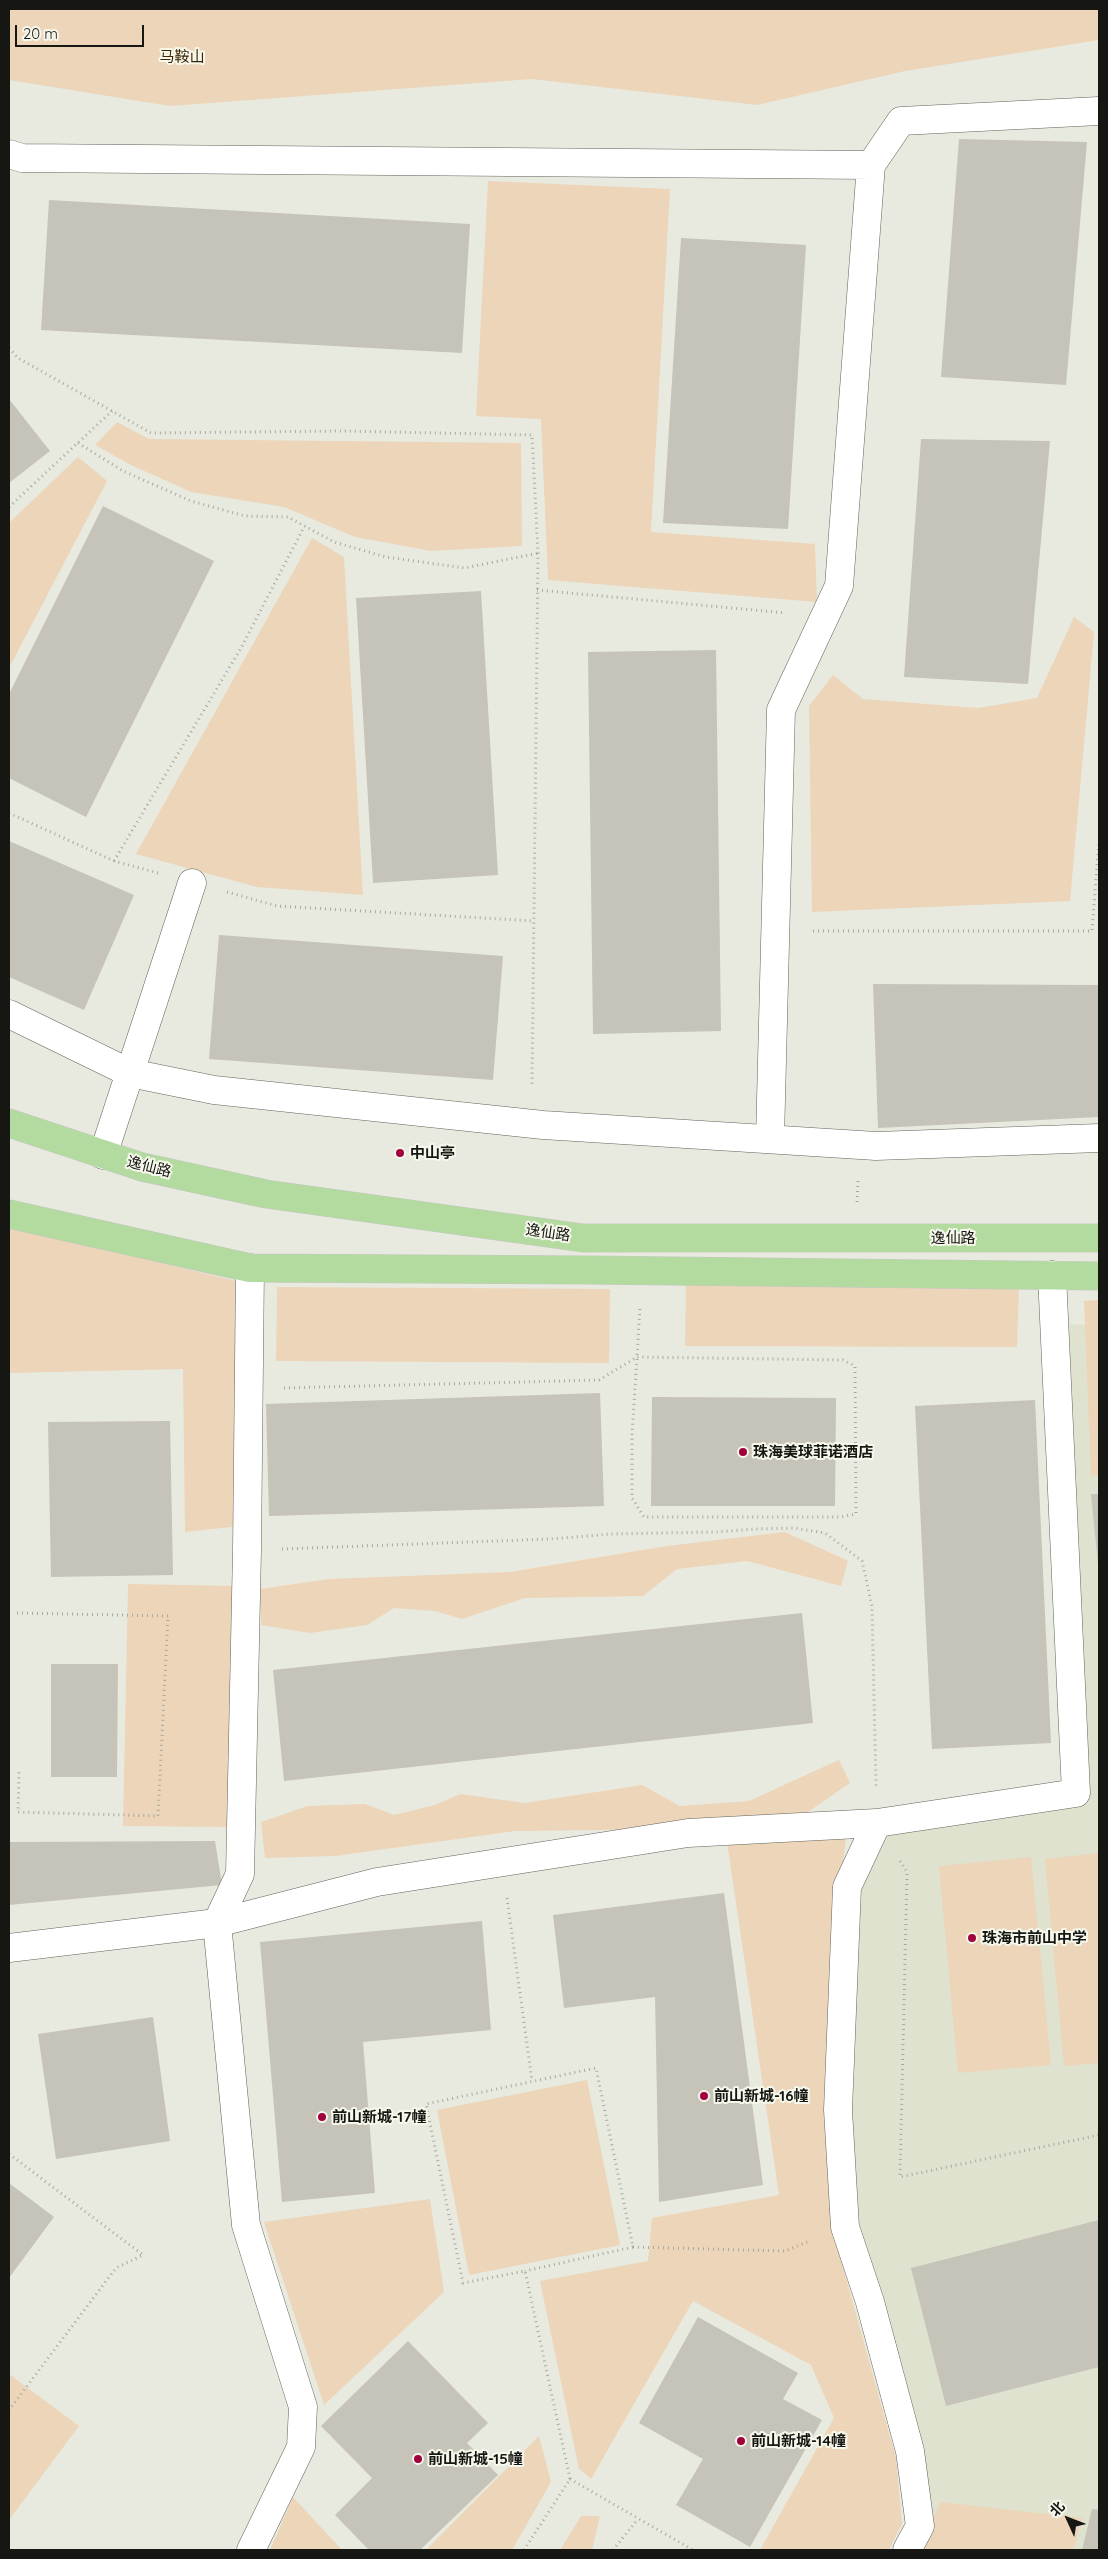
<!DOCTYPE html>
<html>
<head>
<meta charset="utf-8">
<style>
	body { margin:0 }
	#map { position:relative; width:1108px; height:2559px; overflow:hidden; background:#e8eadf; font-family:Quicksand,"Noto Sans SC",sans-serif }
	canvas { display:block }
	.frame { position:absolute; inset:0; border:10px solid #161713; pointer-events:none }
	.north { position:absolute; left:1043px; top:2494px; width:50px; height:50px; -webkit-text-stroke:4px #f6f8ec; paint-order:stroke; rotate:313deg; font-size:14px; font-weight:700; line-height:20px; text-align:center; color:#161713 }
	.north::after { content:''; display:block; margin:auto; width:18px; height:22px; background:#161713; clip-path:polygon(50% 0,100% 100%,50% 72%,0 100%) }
	.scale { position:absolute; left:15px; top:25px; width:129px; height:22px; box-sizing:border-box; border:2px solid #161713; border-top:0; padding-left:6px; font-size:15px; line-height:18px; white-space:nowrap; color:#161713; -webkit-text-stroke:4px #f6f8ec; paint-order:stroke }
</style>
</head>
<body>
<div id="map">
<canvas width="1108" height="2559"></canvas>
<div class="frame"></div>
<div class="north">北</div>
<div class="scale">20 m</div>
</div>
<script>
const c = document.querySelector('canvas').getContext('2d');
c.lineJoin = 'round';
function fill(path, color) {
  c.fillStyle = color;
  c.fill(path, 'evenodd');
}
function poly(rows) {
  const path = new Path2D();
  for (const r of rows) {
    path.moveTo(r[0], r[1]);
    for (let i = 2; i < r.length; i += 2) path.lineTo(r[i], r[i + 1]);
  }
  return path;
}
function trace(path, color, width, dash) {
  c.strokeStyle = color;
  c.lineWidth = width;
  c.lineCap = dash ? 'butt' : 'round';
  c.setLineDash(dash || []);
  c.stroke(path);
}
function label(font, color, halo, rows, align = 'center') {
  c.font = font + ' Quicksand,"Noto Sans SC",sans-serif';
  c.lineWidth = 4;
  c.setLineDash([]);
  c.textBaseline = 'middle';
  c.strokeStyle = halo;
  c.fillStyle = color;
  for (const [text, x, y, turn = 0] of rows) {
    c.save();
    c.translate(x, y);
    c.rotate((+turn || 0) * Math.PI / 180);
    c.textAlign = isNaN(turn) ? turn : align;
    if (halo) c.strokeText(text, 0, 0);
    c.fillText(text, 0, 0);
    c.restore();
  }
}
fill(poly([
	[1055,1324,1099,1325,1099,2550,907,2550,920,2526,845,2227,847,1887,877,1823,1076,1793]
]), '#dee2cf');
fill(poly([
	[9,9,1099,9,1099,40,905,71,757,105,532,79,170,106,9,80],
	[488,181,670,189,651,532,815,544,817,602,548,580,541,419,476,416],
	[117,422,149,439,521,443,522,546,431,551,355,537,284,507,191,492,131,465,95,445],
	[78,457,107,481,9,668,9,523],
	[312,538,344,557,363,895,257,887,136,854],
	[1074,617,1094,632,1070,901,812,912,809,706,833,675,863,699,978,708,1037,698],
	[9,1229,21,1229,244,1283,240,1526,185,1532,183,1369,9,1373],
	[686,1283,1019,1285,1017,1347,685,1346],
	[277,1287,610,1289,609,1363,276,1361],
	[1099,1300,1099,1475,1091,1476,1084,1301],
	[785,1532,848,1561,841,1586,747,1561,677,1569,643,1596,525,1598,462,1619,435,1611,394,1608,367,1625,310,1633,261,1625,260,1589,329,1579,510,1572,667,1546],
	[128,1584,237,1586,232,1827,123,1826],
	[839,1760,850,1783,792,1823,674,1829,515,1831,335,1856,265,1858,261,1822,308,1806,365,1804,394,1815,435,1805,460,1794,525,1803,642,1785,680,1806,749,1801],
	[846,1838,829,1983,824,2108,836,2242,896,2458,902,2524,889,2550,760,2550,834,2418,811,2365,693,2301,591,2479,579,2469,540,2281,648,2261,652,2218,779,2195,727,1842],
	[1099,1853,1099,2063,1064,2066,1045,1859],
	[1031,1857,1051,2065,958,2073,939,1866],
	[587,2080,620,2245,469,2275,437,2110],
	[430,2199,444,2292,324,2405,264,2222],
	[9,2374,79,2426,9,2520],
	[539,2436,551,2482,512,2550,426,2550],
	[293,2497,342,2550,270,2550],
	[941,2502,1082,2518,1073,2550,918,2550],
	[581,2516,600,2516,592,2550,560,2550]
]), '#ecd5b9');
fill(poly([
	[959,139,1087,142,1066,385,941,377],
	[49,200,470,224,462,353,41,330],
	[681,238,806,245,788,529,663,523],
	[9,399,50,451,9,483],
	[921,439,1050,441,1028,684,904,677],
	[103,506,214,561,86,817,9,778,9,694],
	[481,591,498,875,373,883,356,598],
	[716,650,721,1031,593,1034,588,652],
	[9,841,134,895,84,1010,9,977],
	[219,935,503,956,493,1080,209,1059],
	[873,984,1099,985,1099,1117,878,1128],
	[600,1393,604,1506,269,1516,266,1404],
	[652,1397,836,1398,835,1506,651,1506],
	[1035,1400,1051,1743,932,1749,915,1406],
	[170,1421,173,1575,51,1577,48,1422],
	[1091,1494,1099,1494,1099,1564,1098,1564],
	[802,1613,813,1723,284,1781,273,1670],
	[51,1664,118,1664,117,1777,51,1777],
	[215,1841,222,1885,9,1905,9,1842],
	[724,1893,763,2185,659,2202,655,1997,564,2008,553,1915],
	[482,1921,491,2030,363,2042,375,2193,282,2202,260,1942],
	[153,2017,170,2141,56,2159,38,2034],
	[9,2183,54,2217,9,2278],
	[1099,2220,1099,2367,946,2406,911,2268],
	[698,2317,798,2373,783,2399,822,2420,750,2547,676,2505,703,2459,639,2423],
	[408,2341,488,2423,467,2443,498,2475,420,2550,369,2550,335,2515,372,2478,321,2426],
	[1092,2509,1099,2510,1099,2550,1082,2550]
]), '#c6c3b9');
const minor = poly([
	[9,154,22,158,871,165],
	[9,1014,130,1073,214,1090,543,1125,876,1146,1099,1138],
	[770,1139,781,710,839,586,871,165,901,121,1099,111],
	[103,1155,192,883],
	[250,1268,247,1550,240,1874,217,1923,377,1882,688,1833,877,1823],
	[9,1948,217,1923,246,2225,303,2407,301,2447,251,2550],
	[907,2550,920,2526,910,2451,870,2302,845,2227,838,2110,847,1887,877,1823,1076,1793,1052,1275]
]);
const major = poly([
	[9,1123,142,1167,266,1194,583,1238,1099,1238],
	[9,1214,250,1268,588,1270,1099,1276]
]);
trace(minor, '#62635a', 29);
trace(major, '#c7c7c6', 29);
trace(poly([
	[9,348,18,358,151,433,342,431,532,435,538,553,532,1087],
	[78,443,123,471,191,501,245,516,288,517,334,542,386,557,465,568,538,553],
	[9,507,112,411],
	[537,590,786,613],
	[9,813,114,861,158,873],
	[114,861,241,648,304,527],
	[227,892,277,906,534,921],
	[813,931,1092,931,1099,841],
	[857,1202,858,1181],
	[284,1388,599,1380,637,1357,843,1360,855,1366,856,1514,841,1517,644,1517,632,1498,632,1434,637,1357,640,1307],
	[282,1549,550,1539,611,1534,716,1532,755,1529,794,1528,825,1533,862,1561,872,1606,876,1786],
	[17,1613,168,1616,158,1816,18,1812,19,1772],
	[900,1861,907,1872,900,2177,1099,2135],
	[507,1898,532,2081],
	[9,2154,143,2255,116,2268,9,2410],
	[633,2247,785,2251,810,2241],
	[570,2479,693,2550],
	[524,2550,570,2479,525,2271,463,2283,426,2104,596,2068,633,2247,525,2271],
	[613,2550,638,2519]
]), '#a7a9a0', 3, [1, 4]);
trace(minor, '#fff', 28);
trace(major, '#b3da9f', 28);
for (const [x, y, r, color] of [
	[400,1153,5,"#a0013c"],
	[743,1452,5,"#a0013c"],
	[972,1938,5,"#a0013c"],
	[704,2096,5,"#a0013c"],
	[322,2117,5,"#a0013c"],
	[741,2441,5,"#a0013c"],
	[418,2459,5,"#a0013c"]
]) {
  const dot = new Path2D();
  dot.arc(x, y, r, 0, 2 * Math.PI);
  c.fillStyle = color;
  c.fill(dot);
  trace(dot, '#f6f8ec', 2);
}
label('15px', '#3d2603', '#f6f8ec', [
	["马鞍山",182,57]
]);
label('bold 15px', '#161713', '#f6f8ec', [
	["中山亭",410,1153],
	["珠海美球菲诺酒店",753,1452],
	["珠海市前山中学",982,1938],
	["前山新城-16幢",714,2096],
	["前山新城-17幢",332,2117],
	["前山新城-14幢",751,2441],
	["前山新城-15幢",428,2459]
], 'left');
label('15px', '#161713', '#f6f8ec', [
	["逸仙路",149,1167,14],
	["逸仙路",548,1233,8],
	["逸仙路",953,1238]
]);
</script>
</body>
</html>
